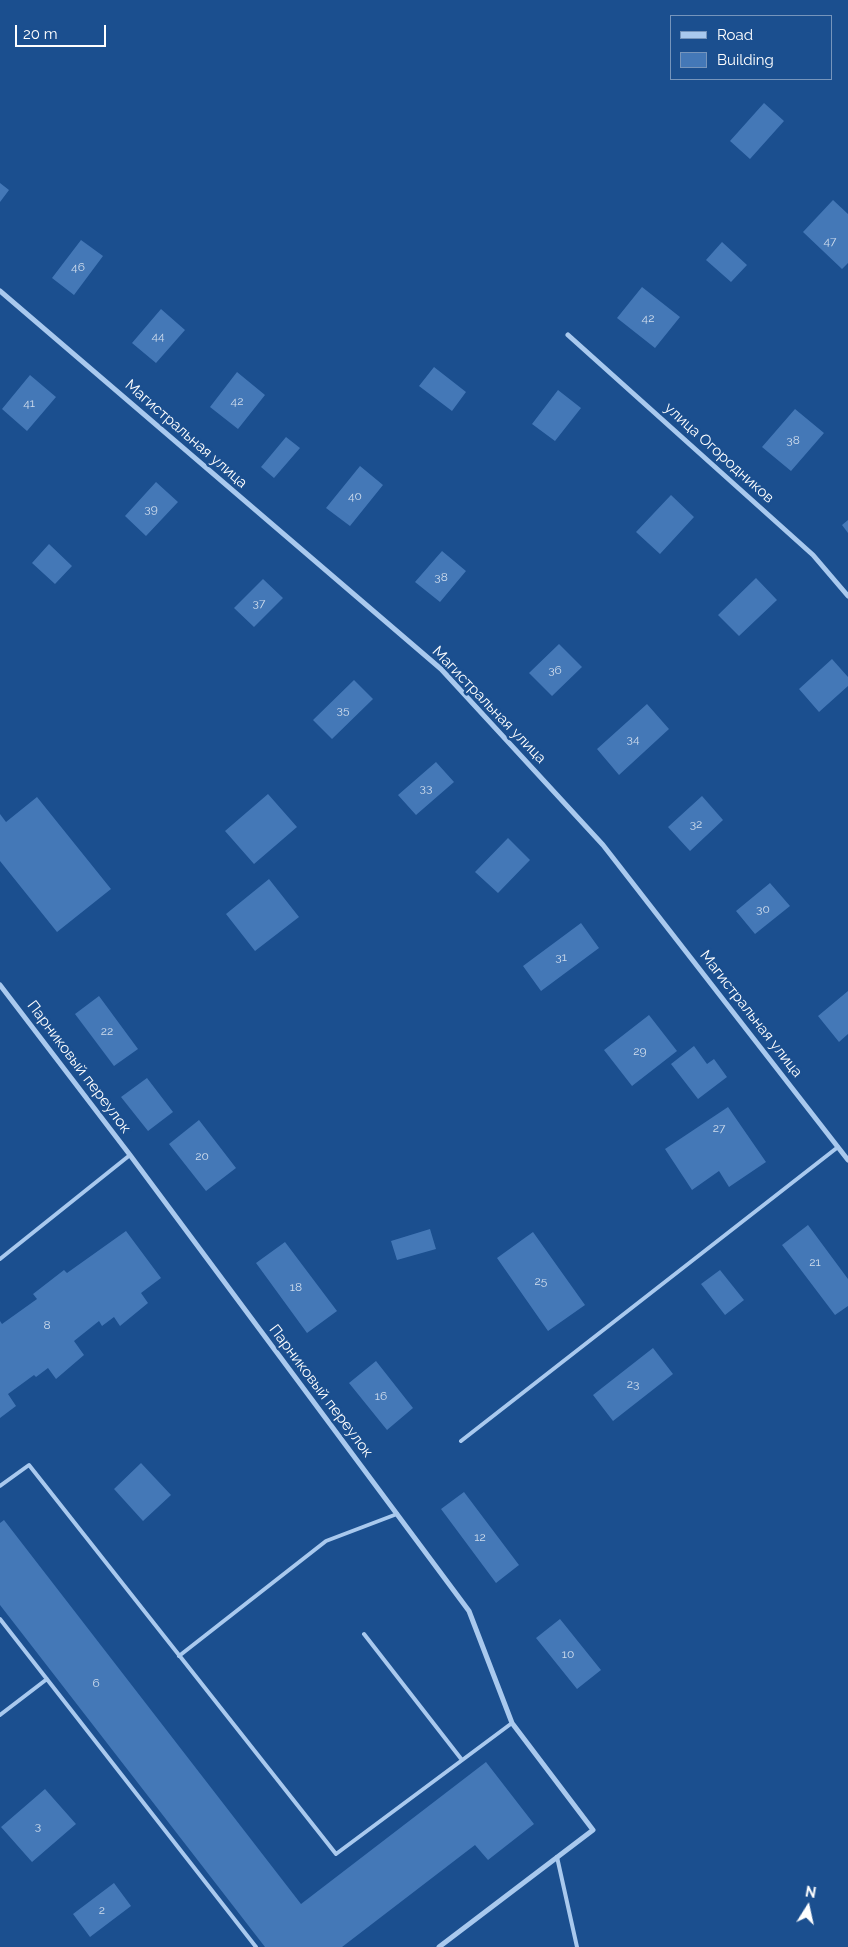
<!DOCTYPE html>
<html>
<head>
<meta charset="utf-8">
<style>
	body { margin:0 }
	#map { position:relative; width:848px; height:1947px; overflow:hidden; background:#1b4f8f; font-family:Raleway,sans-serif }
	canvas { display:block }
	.legend { position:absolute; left:670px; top:15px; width:162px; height:65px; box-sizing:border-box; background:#1b4f8f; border:1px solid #7695bc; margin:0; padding:6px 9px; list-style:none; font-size:15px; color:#fff }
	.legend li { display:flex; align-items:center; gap:10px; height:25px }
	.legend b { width:25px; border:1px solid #7695bc }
	.north { position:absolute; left:783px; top:1882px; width:50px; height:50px; -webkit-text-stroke:4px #1b4f8f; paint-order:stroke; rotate:10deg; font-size:14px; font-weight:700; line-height:20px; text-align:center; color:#fff }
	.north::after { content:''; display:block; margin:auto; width:18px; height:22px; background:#fff; clip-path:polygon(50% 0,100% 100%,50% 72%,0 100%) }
	.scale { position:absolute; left:15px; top:25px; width:91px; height:22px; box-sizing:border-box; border:2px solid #fff; border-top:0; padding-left:6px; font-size:15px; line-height:18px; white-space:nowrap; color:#fff; -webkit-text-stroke:4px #1b4f8f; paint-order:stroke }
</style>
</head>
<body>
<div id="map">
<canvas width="848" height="1947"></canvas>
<ul class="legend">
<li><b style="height:6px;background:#a9c9ee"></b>Road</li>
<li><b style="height:14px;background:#4478b7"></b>Building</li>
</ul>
<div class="north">N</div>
<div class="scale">20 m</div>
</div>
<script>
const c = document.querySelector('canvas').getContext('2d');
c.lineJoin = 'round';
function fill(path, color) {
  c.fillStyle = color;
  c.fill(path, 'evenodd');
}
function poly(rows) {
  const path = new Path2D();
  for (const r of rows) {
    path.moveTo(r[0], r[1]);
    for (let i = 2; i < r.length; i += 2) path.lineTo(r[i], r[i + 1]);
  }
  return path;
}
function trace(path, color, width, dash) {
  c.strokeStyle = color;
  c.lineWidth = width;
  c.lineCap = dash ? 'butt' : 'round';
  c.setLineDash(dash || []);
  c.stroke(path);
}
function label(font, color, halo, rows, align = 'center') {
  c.font = font + ' Raleway,sans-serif';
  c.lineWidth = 5;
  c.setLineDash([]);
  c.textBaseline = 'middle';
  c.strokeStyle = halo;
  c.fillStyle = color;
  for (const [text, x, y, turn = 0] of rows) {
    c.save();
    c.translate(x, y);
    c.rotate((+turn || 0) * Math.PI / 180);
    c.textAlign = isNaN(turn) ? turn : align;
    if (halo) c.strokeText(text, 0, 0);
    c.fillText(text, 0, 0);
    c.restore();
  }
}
fill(poly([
	[764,103,784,121,750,159,730,141],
	[0,183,9,190,0,202],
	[833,200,848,214,848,263,842,269,803,232],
	[81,240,103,256,74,295,52,278],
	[722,242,747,265,731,282,706,260],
	[642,287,680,317,655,348,617,318],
	[161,309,185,330,156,363,132,343],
	[434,367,466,392,452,411,419,386],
	[237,372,265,395,238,429,210,407],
	[30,375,56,397,27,431,2,409],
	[558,390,581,408,555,441,532,424],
	[795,409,824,433,791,471,762,447],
	[286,437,300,448,274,478,261,467],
	[360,466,383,485,350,526,326,508],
	[156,482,178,502,146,536,125,516],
	[671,495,694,517,660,554,636,532],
	[848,520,848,533,842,525],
	[49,544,72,566,55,584,32,563],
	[442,551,466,571,440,602,415,582],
	[756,578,777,600,739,636,718,615],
	[263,579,283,598,254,627,234,608],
	[559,644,582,667,552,696,529,673],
	[832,659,848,677,848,686,819,712,799,689],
	[354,680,373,699,332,739,313,720],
	[647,704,669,729,619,775,597,749],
	[436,762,454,782,416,815,398,795],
	[268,794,297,827,254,864,225,831],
	[702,796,723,820,690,851,668,827],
	[37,797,111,889,57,932,0,861,0,814,6,822],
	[508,838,530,860,498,893,475,872],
	[269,879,299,917,255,951,226,914],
	[770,883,790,906,755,934,736,911],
	[581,923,599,948,541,991,523,966],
	[848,991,848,1034,839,1042,818,1016],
	[99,996,138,1049,114,1066,75,1014],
	[649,1015,677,1051,632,1086,604,1050],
	[694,1046,707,1064,714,1059,727,1077,698,1099,671,1064],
	[147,1078,173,1112,148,1131,121,1097],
	[728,1107,766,1162,729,1187,719,1171,692,1190,665,1149],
	[199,1120,236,1168,206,1191,169,1144],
	[808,1225,848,1279,848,1306,835,1315,782,1245],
	[430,1229,436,1249,397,1260,391,1241],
	[126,1231,161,1278,141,1293,148,1303,120,1326,114,1317,102,1326,99,1321,74,1341,84,1355,56,1379,48,1368,36,1377,34,1375,8,1394,16,1406,0,1418,0,1321,2,1324,37,1299,33,1294,64,1270,67,1273],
	[533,1232,585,1305,548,1331,497,1258],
	[285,1242,337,1311,307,1333,256,1263],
	[720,1270,744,1300,725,1315,701,1284],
	[653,1348,673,1374,613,1421,593,1395],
	[376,1361,413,1408,387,1430,349,1383],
	[141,1463,171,1495,143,1521,114,1489],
	[464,1492,519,1565,496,1583,441,1509],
	[4,1520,301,1904,486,1762,534,1824,488,1860,475,1845,342,1947,265,1947,0,1605,0,1523],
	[560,1619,601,1670,577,1689,536,1638],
	[45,1789,76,1824,32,1862,1,1827],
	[114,1883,131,1906,90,1937,73,1914]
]), '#4478b7');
trace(poly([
	[0,1259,130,1155],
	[461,1441,838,1147],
	[0,1486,29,1465,336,1854,512,1723],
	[0,1619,256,1947],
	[364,1634,462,1760],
	[179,1656,326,1541,397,1514],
	[0,1715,47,1679],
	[557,1857,577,1947]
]), '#a9c9ee', 4);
trace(poly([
	[0,291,441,669,603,845,848,1160],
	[568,335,813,555,848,596],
	[0,985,130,1155,469,1611,512,1723,593,1830,439,1947]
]), '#a9c9ee', 5);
label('12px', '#d0dded', null, [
	["47",830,241],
	["46",78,267],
	["42",648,318],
	["44",158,336],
	["42",237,401],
	["41",29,403],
	["38",793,440],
	["40",355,496],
	["39",151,509],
	["38",441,577],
	["37",259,603],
	["36",555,670],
	["35",343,710],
	["34",633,739],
	["33",426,788],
	["32",696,824],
	["30",763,909],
	["31",561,957],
	["22",107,1031],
	["29",640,1051],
	["27",719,1128],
	["20",202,1156],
	["21",815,1262],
	["25",541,1281],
	["18",296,1287],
	["8",47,1325],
	["23",633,1384],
	["16",381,1396],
	["12",480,1537],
	["10",568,1654],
	["6",96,1683],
	["3",38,1826],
	["2",102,1910]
]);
label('15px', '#fff', '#1b4f8f', [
	["Магистральная улица",186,434,41],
	["улица Огородников",719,453,42],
	["Магистральная улица",489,705,46],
	["Магистральная улица",751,1014,52],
	["Парниковый переулок",79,1067,53],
	["Парниковый переулок",321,1391,53]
]);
</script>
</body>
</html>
